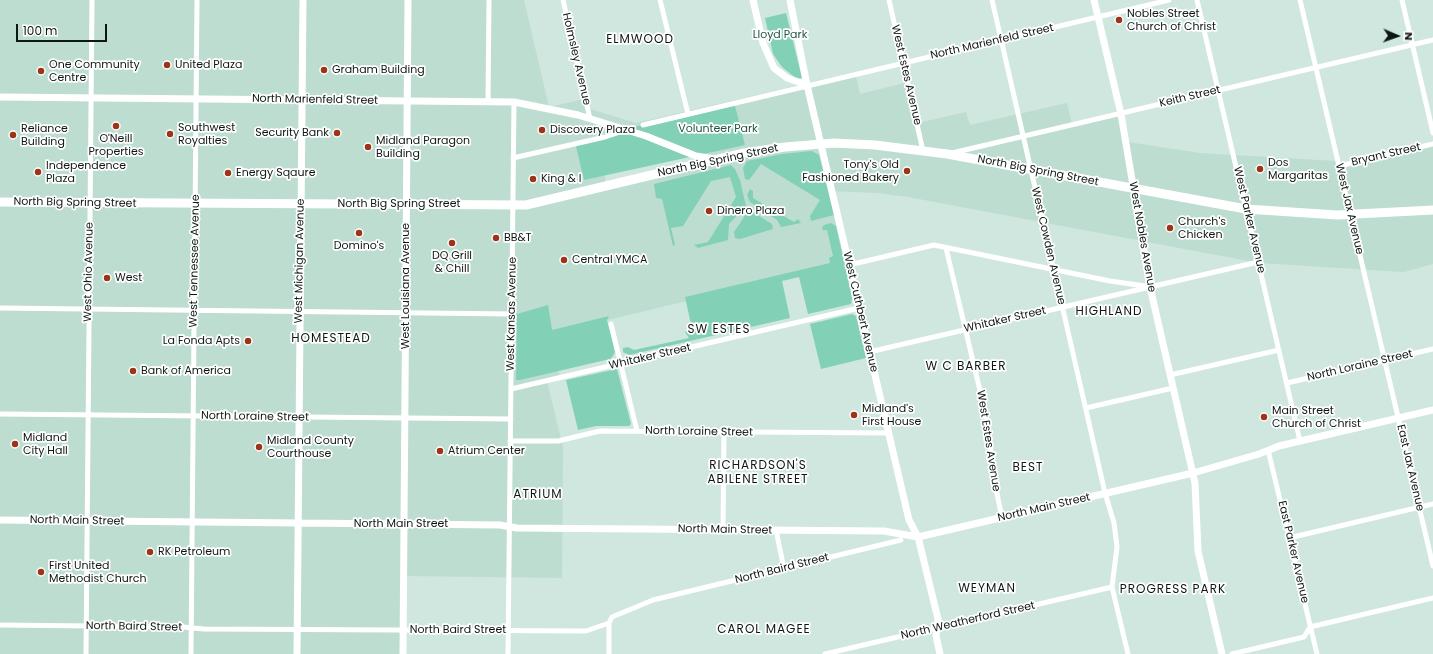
<!DOCTYPE html>
<html>
<head>
<meta charset="utf-8">
<style>
	body { margin:0 }
	#map { position:relative; width:1433px; height:654px; overflow:hidden; background:#cfe7de; font-family:Poppins,sans-serif }
	canvas { display:block }
	.north { position:absolute; left:1377px; top:16px; width:40px; height:40px; -webkit-text-stroke:3px #fff; paint-order:stroke; rotate:92deg; font-size:11px; font-weight:700; line-height:16px; text-align:center; color:#0f1714 }
	.north::after { content:''; display:block; margin:auto; width:14px; height:18px; background:#0f1714; clip-path:polygon(50% 0,100% 100%,50% 72%,0 100%) }
	.scale { position:absolute; left:16px; top:24px; width:91px; height:18px; box-sizing:border-box; border:2px solid #0f1714; border-top:0; padding-left:5px; font-size:12px; line-height:14px; white-space:nowrap; color:#0f1714; -webkit-text-stroke:3px #fff; paint-order:stroke }
</style>
</head>
<body>
<div id="map">
<canvas width="1433" height="654"></canvas>
<div class="north">N</div>
<div class="scale">100 m</div>
</div>
<script>
const c = document.querySelector('canvas').getContext('2d');
c.lineJoin = 'round';
function fill(path, color) {
  c.fillStyle = color;
  c.fill(path, 'evenodd');
}
function poly(rows) {
  const path = new Path2D();
  for (const r of rows) {
    path.moveTo(r[0], r[1]);
    for (let i = 2; i < r.length; i += 2) path.lineTo(r[i], r[i + 1]);
  }
  return path;
}
function trace(path, color, width, dash) {
  c.strokeStyle = color;
  c.lineWidth = width;
  c.lineCap = dash ? 'butt' : 'round';
  c.setLineDash(dash || []);
  c.stroke(path);
}
function label(font, color, halo, rows, align = 'center') {
  c.font = font + ' Poppins,sans-serif';
  c.lineWidth = 3.5;
  c.setLineDash([]);
  c.textBaseline = 'middle';
  c.strokeStyle = halo;
  c.fillStyle = color;
  for (const [text, x, y, turn = 0] of rows) {
    c.save();
    c.translate(x, y);
    c.rotate((+turn || 0) * Math.PI / 180);
    c.textAlign = isNaN(turn) ? turn : align;
    if (halo) c.strokeText(text, 0, 0);
    c.fillText(text, 0, 0);
    c.restore();
  }
}
fill(poly([
	[0,0,524,0,549,107,584,99,587,108,636,123,855,72,860,94,908,82,918,123,966,112,970,125,1067,103,1072,124,1124,113,1128,142,1200,153,1353,162,1433,143,1433,264,1404,272,1259,263,908,197,877,193,832,191,848,262,550,334,560,378,547,381,563,447,562,578,404,576,403,654,0,654],
	[596,140,698,157,699,164,607,186]
]), '#bdddd1');
fill(poly([
	[786,13,802,78,797,79,782,67,773,54,765,18],
	[734,102,745,145,584,180,575,142],
	[812,151,819,155,834,215,811,221,810,216,820,200,761,164,749,180,745,179,743,168,747,161,782,154],
	[731,165,735,169,740,180,746,206,729,224,728,240,698,248,694,245,708,242,736,197,730,177,711,181,683,226,671,228,675,245,673,246,662,199,656,198,654,184],
	[750,189,753,191,753,198,794,222,798,219,801,223,781,227,777,220,750,202,747,195],
	[751,211,772,224,773,229,740,239,735,238,734,232,746,214],
	[831,223,836,226,852,298,851,304,808,314,799,277,782,281,790,318,629,355,623,352,623,348,628,347,634,350,689,338,685,332,692,329,685,297,830,263,829,258,833,256,827,230,823,230,822,228,824,225],
	[548,305,552,330,609,316,607,320,615,352,613,356,610,359,520,380,516,380,517,314],
	[852,314,856,316,866,358,821,369,810,324],
	[617,369,631,424,629,426,596,426,578,430,566,380]
]), '#82d1b6');
trace(poly([
	[563,0,590,119],
	[660,0,688,114],
	[889,0,923,151],
	[992,0,1105,493,1114,523,1117,547,1112,587,1128,654],
	[1197,0,1300,441],
	[1300,0,1433,566],
	[1402,0,1433,133],
	[488,102,489,0],
	[643,125,1169,0],
	[952,153,1433,40],
	[513,158,605,137,626,130],
	[1339,166,1433,144],
	[946,248,987,420,994,479,1002,518],
	[849,265,934,245,1110,281,1145,286],
	[0,308,512,314],
	[611,324,637,431],
	[869,352,1258,262],
	[1170,375,1279,350],
	[1287,383,1433,349],
	[511,389,859,308],
	[1086,408,1173,388],
	[0,414,511,419],
	[510,441,558,441,600,431,888,433],
	[1268,450,1317,654],
	[723,530,724,432],
	[776,530,784,569],
	[1289,538,1433,504],
	[0,625,183,627,204,629,586,631,609,623,612,617,653,600,901,540],
	[86,654,92,0],
	[191,654,197,0],
	[508,654,514,102],
	[609,654,609,623],
	[825,654,1112,587],
	[1232,654,1304,637,1310,627,1433,598]
]), '#fff', 5);
trace(poly([
	[753,0,763,43,774,68,787,78,807,85],
	[790,0,807,85,909,520,918,537,938,619,936,636,940,654],
	[1094,0,1121,114,1150,287,1195,483,1198,551,1222,654],
	[0,97,514,102,578,115,646,136,696,156,715,159],
	[0,520,500,525,517,528,884,531,918,537,1193,473,1259,454,1279,446,1433,410],
	[297,654,303,0],
	[403,654,408,0]
]), '#fff', 7);
trace(poly([
	[0,202,526,205,744,153,785,147,834,143,875,145,947,154,1246,209,1337,215,1433,210]
]), '#fff', 9);
for (const [x, y, r, color] of [
	[1119,20,4,"#9d341a"],
	[167,65,4,"#9d341a"],
	[324,70,4,"#9d341a"],
	[41,71,4,"#9d341a"],
	[116,126,4,"#9d341a"],
	[542,130,4,"#9d341a"],
	[337,133,4,"#9d341a"],
	[170,134,4,"#9d341a"],
	[13,135,4,"#9d341a"],
	[368,147,4,"#9d341a"],
	[1260,169,4,"#9d341a"],
	[907,171,4,"#9d341a"],
	[38,172,4,"#9d341a"],
	[228,173,4,"#9d341a"],
	[533,179,4,"#9d341a"],
	[709,211,4,"#9d341a"],
	[1170,228,4,"#9d341a"],
	[359,233,4,"#9d341a"],
	[496,238,4,"#9d341a"],
	[452,243,4,"#9d341a"],
	[564,260,4,"#9d341a"],
	[107,278,4,"#9d341a"],
	[248,341,4,"#9d341a"],
	[133,371,4,"#9d341a"],
	[854,415,4,"#9d341a"],
	[1264,417,4,"#9d341a"],
	[15,444,4,"#9d341a"],
	[259,447,4,"#9d341a"],
	[440,451,4,"#9d341a"],
	[150,552,4,"#9d341a"],
	[41,572,4,"#9d341a"]
]) {
  const dot = new Path2D();
  dot.arc(x, y, r, 0, 2 * Math.PI);
  c.fillStyle = color;
  c.fill(dot);
  trace(dot, '#fff', 1.5);
}
label('11px', '#0f1714', '#fff', [
	["Nobles Street",1127,14],
	["Church of Christ",1127,27],
	["One Community",49,65],
	["Centre",49,78],
	["United Plaza",175,65],
	["Graham Building",332,70],
	["Southwest",178,128],
	["Royalties",178,141],
	["Reliance",21,129],
	["Building",21,142],
	["Discovery Plaza",550,130],
	["Security Bank",329,133,"right"],
	["O'Neill",116,139,"center"],
	["Properties",116,152,"center"],
	["Midland Paragon",376,141],
	["Building",376,154],
	["Dos",1268,163],
	["Margaritas",1268,176],
	["Tony's Old",899,165,"right"],
	["Fashioned Bakery",899,178,"right"],
	["Independence",46,166],
	["Plaza",46,179],
	["Energy Sqaure",236,173],
	["King & I",541,179],
	["Dinero Plaza",717,211],
	["Church's",1178,222],
	["Chicken",1178,235],
	["BB&T",504,238],
	["Domino's",359,246,"center"],
	["DQ Grill",452,256,"center"],
	["& Chill",452,269,"center"],
	["Central YMCA",572,260],
	["West",115,278],
	["La Fonda Apts",240,341,"right"],
	["Bank of America",141,371],
	["Midland's",862,409],
	["First House",862,422],
	["Main Street",1272,411],
	["Church of Christ",1272,424],
	["Midland",23,438],
	["City Hall",23,451],
	["Midland County",267,441],
	["Courthouse",267,454],
	["Atrium Center",448,451],
	["RK Petroleum",158,552],
	["First United",49,566],
	["Methodist Church",49,579]
], 'left');
label('11px', '#245647', '#fff', [
	["Lloyd Park",780,35],
	["Volunteer Park",718,129]
]);
label('11px', '#0f1714', '#fff', [
	["North Marienfeld Street",992,42,-13],
	["Holmsley Avenue",576,59,77],
	["West Estes Avenue",906,75,77],
	["Keith Street",1190,97,-13],
	["North Marienfeld Street",315,100,1],
	["Bryant Street",1386,155,-13],
	["North Big Spring Street",718,161,-12],
	["North Big Spring Street",1038,171,11],
	["North Big Spring Street",75,203,1],
	["North Big Spring Street",399,204],
	["West Jax Avenue",1349,209,77],
	["West Parker Avenue",1249,220,77],
	["West Nobles Avenue",1142,237,80],
	["West Cowden Avenue",1048,246,77],
	["West Tennessee Avenue",195,261,-89],
	["West Michigan Avenue",300,261,-89],
	["West Ohio Avenue",89,272,-89],
	["West Louisiana Avenue",406,286,-90],
	["West Cuthbert Avenue",860,312,77],
	["West Kansas Avenue",512,314,-89],
	["Whitaker Street",1005,320,-13],
	["Whitaker Street",650,357,-13],
	["North Loraine Street",1360,366,-13],
	["North Loraine Street",255,417,1],
	["North Loraine Street",699,432,1],
	["West Estes Avenue",988,441,81],
	["East Jax Avenue",1410,468,77],
	["North Main Street",1044,508,-13],
	["North Main Street",77,521,1],
	["North Main Street",401,524],
	["North Main Street",725,530,1],
	["East Parker Avenue",1293,552,77],
	["North Baird Street",782,569,-14],
	["North Weatherford Street",968,621,-13],
	["North Baird Street",134,627,1],
	["North Baird Street",458,630]
]);
c.letterSpacing = '1px';
label('12px', '#0f1714', '#fff', [
	["ELMWOOD",640,40],
	["HIGHLAND",1109,312],
	["SW ESTES",719,330],
	["HOMESTEAD",331,339],
	["W C BARBER",966,367],
	["RICHARDSON'S",758,466],
	["ABILENE STREET",758,480],
	["BEST",1028,468],
	["ATRIUM",538,495],
	["WEYMAN",987,589],
	["PROGRESS PARK",1173,590],
	["CAROL MAGEE",764,630]
]);
c.letterSpacing = '0px';
</script>
</body>
</html>
